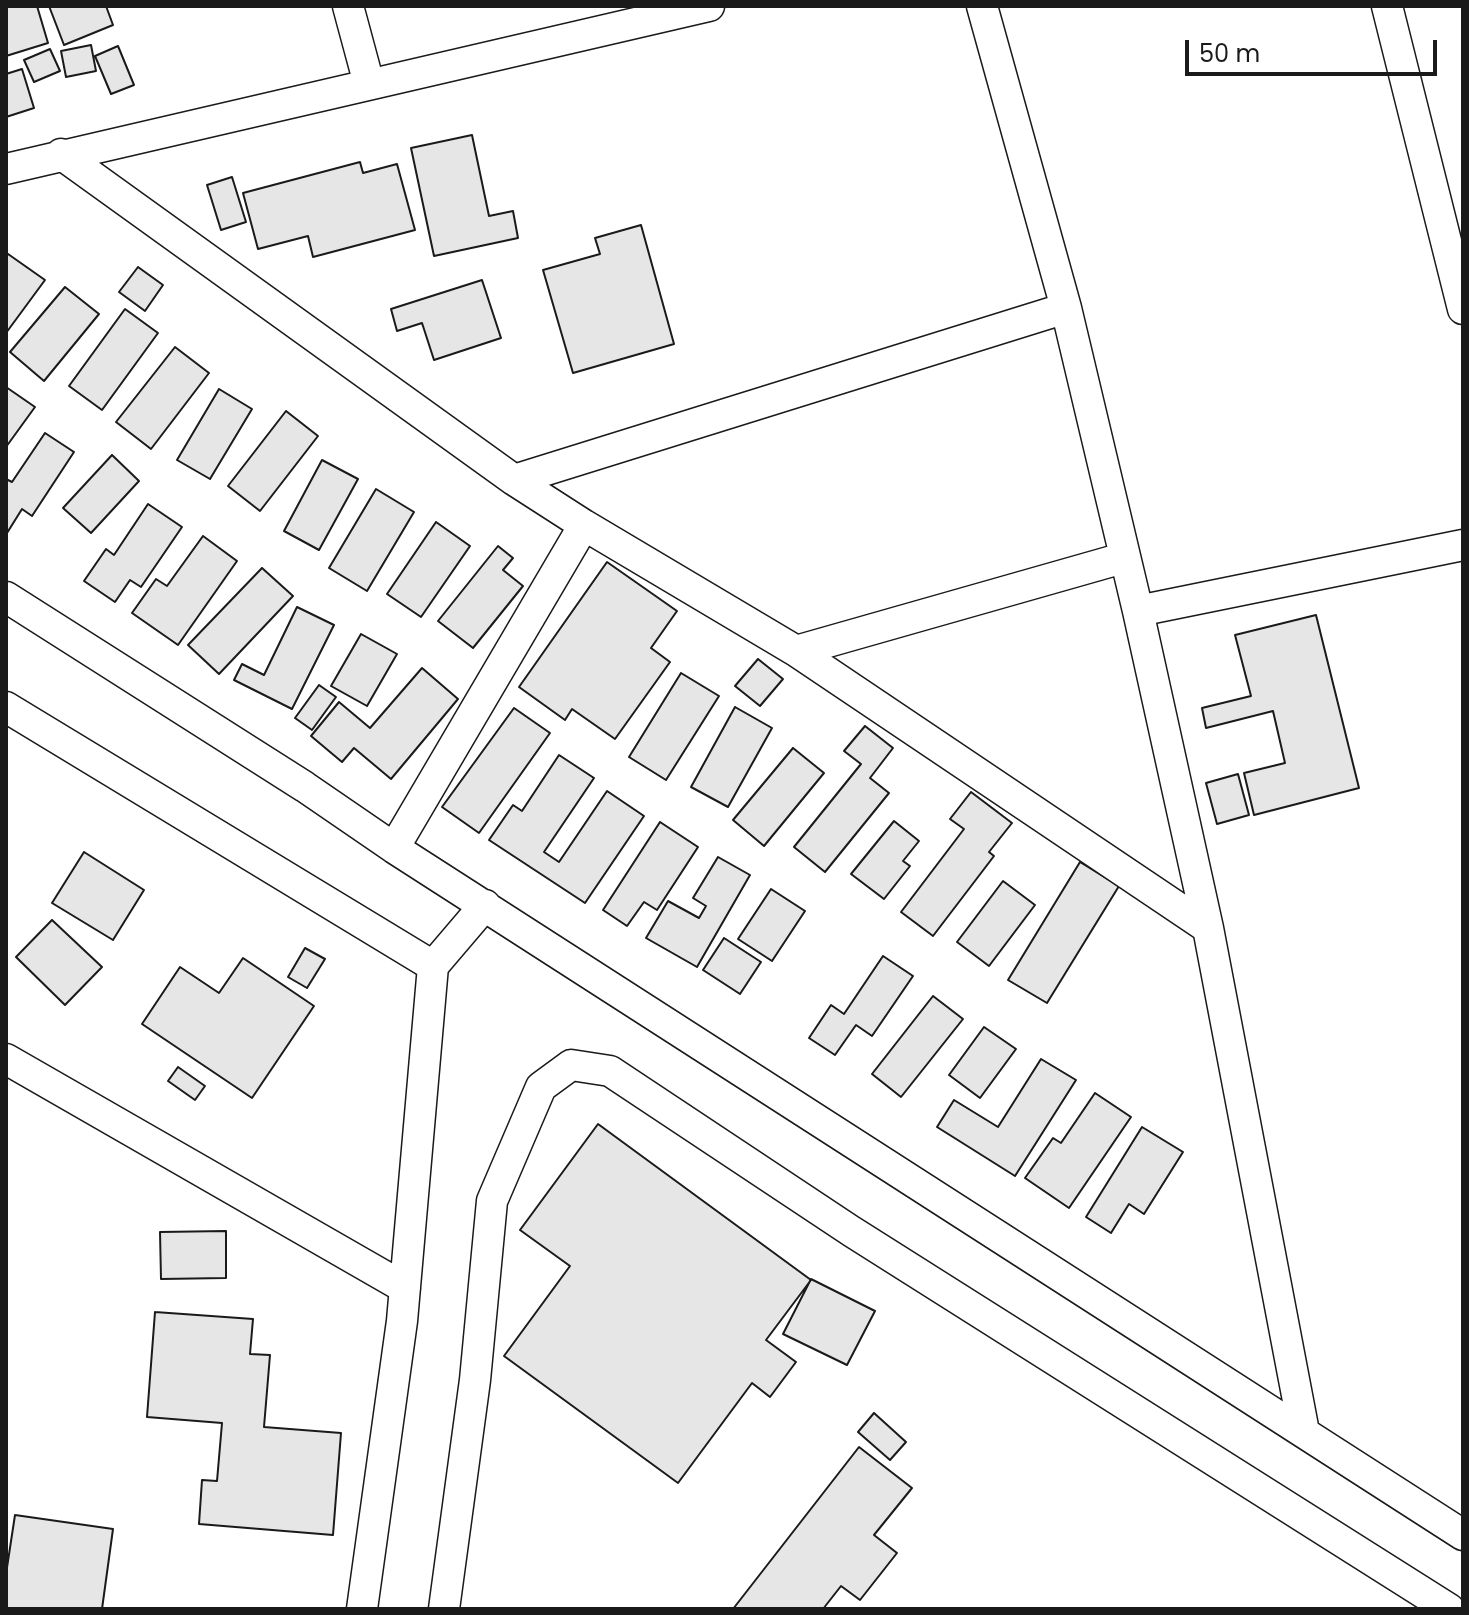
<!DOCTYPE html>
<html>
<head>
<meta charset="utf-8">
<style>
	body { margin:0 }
	#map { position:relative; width:1469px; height:1615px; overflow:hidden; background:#fff; font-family:Poppins,sans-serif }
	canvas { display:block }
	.frame { position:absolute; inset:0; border:8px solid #1a1a1a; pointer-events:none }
	.scale { position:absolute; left:1185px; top:40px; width:252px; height:36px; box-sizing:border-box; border:4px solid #1a1a1a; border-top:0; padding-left:10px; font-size:24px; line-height:28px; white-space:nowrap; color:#1a1a1a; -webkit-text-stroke:6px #fff; paint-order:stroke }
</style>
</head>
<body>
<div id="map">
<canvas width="1469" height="1615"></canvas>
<div class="frame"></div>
<div class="scale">50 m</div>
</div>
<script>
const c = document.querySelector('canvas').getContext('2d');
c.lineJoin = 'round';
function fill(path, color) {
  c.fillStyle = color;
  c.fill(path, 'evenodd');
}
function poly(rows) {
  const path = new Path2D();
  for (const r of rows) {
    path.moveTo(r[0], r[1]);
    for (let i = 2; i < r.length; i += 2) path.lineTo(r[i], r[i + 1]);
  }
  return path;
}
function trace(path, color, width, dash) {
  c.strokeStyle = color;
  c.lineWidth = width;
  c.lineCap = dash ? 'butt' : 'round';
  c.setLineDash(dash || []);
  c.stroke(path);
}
const building = poly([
	[6,6,37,6,48,43,6,56,6,6],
	[49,6,106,6,113,25,64,45,49,6],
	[91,45,96,71,66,77,61,51,91,45],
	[118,46,134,85,111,94,95,56,118,46],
	[50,49,60,71,34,82,24,60,50,49],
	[22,69,34,108,6,117,6,74,22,69],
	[472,135,489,216,513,211,518,238,434,256,411,148,472,135],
	[360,162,363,173,397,164,415,230,313,257,308,236,258,249,243,193,360,162],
	[232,177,246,222,221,230,207,185,232,177],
	[641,225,674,344,573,373,543,270,600,254,595,238,641,225],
	[8,254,45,280,6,333,6,256,8,254],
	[138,267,163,285,145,311,119,292,138,267],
	[482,280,501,338,434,360,422,323,397,331,391,309,482,280],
	[65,287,99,314,44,381,10,352,65,287],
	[125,309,158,333,102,410,69,386,125,309],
	[175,347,209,373,151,449,116,422,175,347],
	[6,387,35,407,6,447,6,387],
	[219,389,252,409,210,479,177,460,219,389],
	[286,411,318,436,260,511,228,486,286,411],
	[45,433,74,452,32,516,22,509,7,533,6,479,12,482,45,433],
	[112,455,139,481,91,533,63,508,112,455],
	[322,460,358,479,319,550,284,531,322,460],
	[376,489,414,512,367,591,329,568,376,489],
	[148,504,182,527,141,587,130,580,115,602,84,581,106,549,114,555,148,504],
	[436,522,470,546,421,617,387,594,436,522],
	[203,536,237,561,178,645,132,613,156,579,167,586,203,536],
	[498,546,513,558,503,570,523,586,473,648,438,621,498,546],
	[607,562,677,611,651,648,670,662,615,739,572,709,565,720,519,687,607,562],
	[262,568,293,596,219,674,188,645,262,568],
	[297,607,334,625,292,709,234,680,242,664,264,675,297,607],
	[1316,615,1359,788,1254,815,1244,773,1285,763,1273,711,1206,728,1202,708,1251,696,1235,635,1316,615],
	[361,634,397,654,367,706,331,686,361,634],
	[758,659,783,679,760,706,735,686,758,659],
	[422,668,458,699,391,779,354,748,342,762,311,736,339,702,370,728,422,668],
	[681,673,719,696,666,780,629,757,681,673],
	[319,685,336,697,312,730,295,718,319,685],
	[735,707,772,728,728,807,691,787,735,707],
	[514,708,550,733,479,833,442,807,514,708],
	[865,726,893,748,870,778,889,793,825,872,794,847,861,764,844,751,865,726],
	[793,748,824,773,764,846,733,820,793,748],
	[559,755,594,778,544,852,559,862,607,791,644,816,585,903,489,840,513,805,522,811,559,755],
	[1238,774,1249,815,1217,824,1206,783,1238,774],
	[971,792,1012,823,989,852,994,856,933,936,901,912,964,829,950,819,971,792],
	[894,821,919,841,903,861,910,866,884,899,851,874,894,821],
	[660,822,698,847,657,910,644,902,627,926,603,910,660,822],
	[84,852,144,890,113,940,52,903,84,852],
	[718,857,750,875,697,967,646,938,668,901,699,918,706,906,693,898,718,857],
	[1080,862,1119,886,1047,1003,1008,980,1080,862],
	[1003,881,1035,905,989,966,957,942,1003,881],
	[771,889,805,911,772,961,738,939,771,889],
	[52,920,102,967,65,1005,16,957,52,920],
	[724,938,761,962,740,994,703,970,724,938],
	[305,948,325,959,307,988,288,977,305,948],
	[883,956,913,976,872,1036,856,1025,835,1055,809,1038,831,1005,844,1014,883,956],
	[243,958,314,1006,252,1098,142,1024,180,967,219,993,243,958],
	[933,996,963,1019,901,1097,872,1074,933,996],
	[984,1027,1016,1049,980,1098,949,1075,984,1027],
	[1041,1059,1076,1080,1015,1176,937,1127,954,1100,998,1127,1041,1059],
	[178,1067,205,1086,195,1100,168,1081,178,1067],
	[1095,1093,1131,1117,1069,1208,1025,1178,1053,1138,1061,1143,1095,1093],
	[598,1124,811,1280,766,1340,796,1362,770,1397,752,1383,678,1483,504,1356,570,1266,520,1230,598,1124],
	[1142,1127,1183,1152,1144,1214,1129,1204,1111,1233,1086,1217,1142,1127],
	[226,1231,226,1278,161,1279,160,1232,226,1231],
	[811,1279,875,1311,847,1365,783,1334,811,1279],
	[155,1312,253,1319,250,1354,270,1355,264,1427,341,1433,333,1535,199,1524,202,1480,217,1481,222,1423,147,1417,155,1312],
	[874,1413,906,1442,890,1460,858,1432,874,1413],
	[859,1447,912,1488,874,1535,897,1553,860,1600,841,1586,823,1609,733,1609,859,1447],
	[15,1515,113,1529,102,1609,6,1609,6,1574,15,1515]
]);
fill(building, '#e6e6e6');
trace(building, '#1a1a1a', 2);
const minor = poly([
	[348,6,369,84],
	[982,6,1066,308,1138,611,1208,928,1304,1432],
	[1387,6,1463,309],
	[61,154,514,480,584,525,796,651,1208,928],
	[6,169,709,6],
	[514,480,1066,308],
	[6,597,305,787,394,848,1463,1535],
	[1138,611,1463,545],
	[796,651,1123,558],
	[6,707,433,966],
	[394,848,584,525],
	[6,1059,405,1288],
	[362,1609,402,1321,433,966,485,905],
	[444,1609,475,1380,492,1201,541,1087,571,1065,610,1071,851,1231,1449,1609]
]);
trace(minor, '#1a1a1a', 33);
trace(minor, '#fff', 30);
</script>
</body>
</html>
